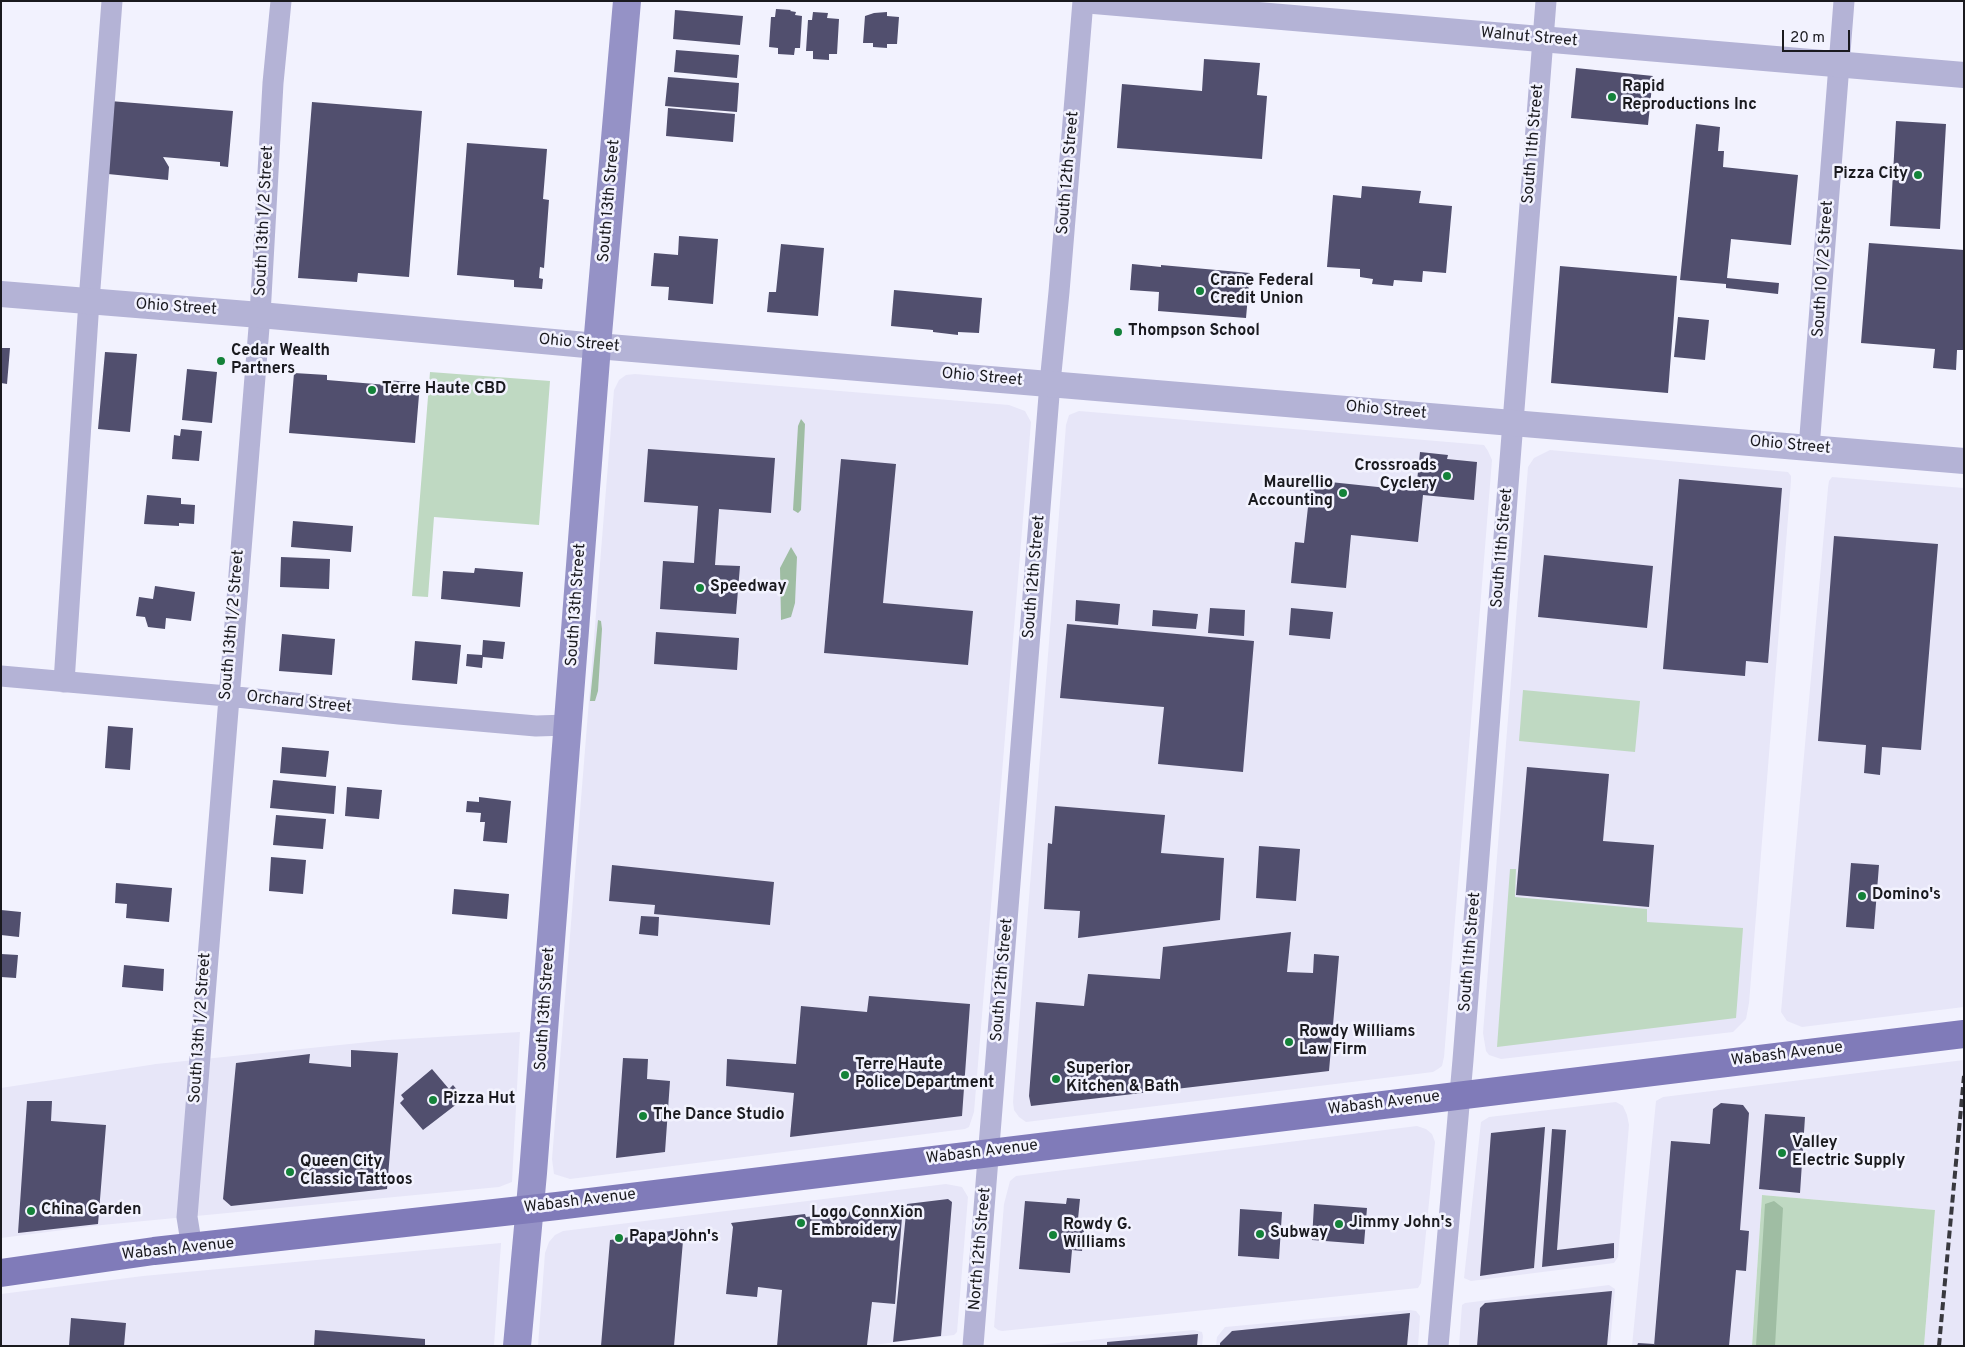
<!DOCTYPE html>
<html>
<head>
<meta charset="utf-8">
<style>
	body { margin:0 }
	#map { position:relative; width:1965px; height:1347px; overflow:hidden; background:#f2f2fe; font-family:Overpass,sans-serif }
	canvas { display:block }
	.frame { position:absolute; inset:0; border:2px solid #1a1a1f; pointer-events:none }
	.scale { position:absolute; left:1782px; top:30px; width:68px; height:22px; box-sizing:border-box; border:2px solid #1a1a1f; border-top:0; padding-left:6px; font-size:15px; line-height:18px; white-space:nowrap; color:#1a1a1f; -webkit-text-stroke:4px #f2f2fe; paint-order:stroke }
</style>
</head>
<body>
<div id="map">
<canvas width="1965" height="1347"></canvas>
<div class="frame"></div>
<div class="scale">20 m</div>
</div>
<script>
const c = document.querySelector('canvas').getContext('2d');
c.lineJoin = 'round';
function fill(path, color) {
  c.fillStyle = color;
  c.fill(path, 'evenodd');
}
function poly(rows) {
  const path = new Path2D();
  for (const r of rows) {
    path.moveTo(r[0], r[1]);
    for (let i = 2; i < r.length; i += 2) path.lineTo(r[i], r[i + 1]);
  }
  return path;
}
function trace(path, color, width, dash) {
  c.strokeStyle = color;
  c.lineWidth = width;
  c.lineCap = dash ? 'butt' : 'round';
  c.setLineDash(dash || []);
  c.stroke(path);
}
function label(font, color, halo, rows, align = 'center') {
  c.font = font + ' Overpass,sans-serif';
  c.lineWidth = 5;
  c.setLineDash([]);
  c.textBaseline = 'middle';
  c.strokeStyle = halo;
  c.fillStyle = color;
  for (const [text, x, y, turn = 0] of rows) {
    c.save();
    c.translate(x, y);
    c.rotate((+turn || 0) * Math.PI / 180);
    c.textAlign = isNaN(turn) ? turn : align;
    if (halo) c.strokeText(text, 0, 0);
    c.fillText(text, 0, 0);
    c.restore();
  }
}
fill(poly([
	[635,374,1009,405,1025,411,1031,422,974,1112,969,1127,965,1129,570,1179,554,1174,552,1159,614,390,619,380,626,375],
	[1079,411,1484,445,1488,451,1492,460,1444,1057,1442,1066,1438,1069,1433,1072,1026,1122,1019,1117,1014,1110,1013,1102,1066,425,1069,415],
	[1550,450,1788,472,1791,476,1791,481,1749,1003,1746,1019,1733,1032,1501,1059,1489,1055,1486,1051,1483,1033,1528,467,1534,458],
	[1832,477,1964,488,1964,1007,1802,1027,1787,1021,1781,1012,1828,488,1829,481],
	[520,1032,512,1182,499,1187,102,1225,1,1238,1,1088,156,1064,388,1040],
	[1964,1060,1964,1346,1924,1346,1935,1210,1762,1195,1752,1346,1632,1346,1656,1101,1663,1097],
	[1616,1102,1623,1106,1627,1115,1629,1125,1618,1257,1614,1263,1471,1281,1464,1278,1481,1122,1489,1117],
	[1417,1126,1426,1129,1432,1134,1435,1142,1421,1283,1418,1288,1002,1331,998,1330,994,1327,1004,1204,1010,1181,1016,1176],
	[946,1184,962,1187,968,1197,957,1332,954,1335,865,1346,538,1346,545,1253,549,1242,555,1235,563,1231],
	[501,1243,494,1346,1,1346,1,1294,143,1276],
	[1609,1285,1615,1289,1610,1346,1459,1346,1462,1305,1465,1303],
	[1410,1310,1416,1311,1420,1316,1418,1346,1216,1346,1217,1337,1225,1327],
	[1194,1330,1202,1332,1203,1336,1202,1346,1028,1346]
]), '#e7e6f8');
fill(poly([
	[430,372,550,381,539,525,434,517,428,597,412,596],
	[1523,690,1640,701,1635,752,1519,741],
	[1510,869,1516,869,1515,897,1647,909,1647,922,1743,928,1736,1018,1497,1047],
	[1762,1195,1935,1210,1924,1346,1752,1346]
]), '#bfd9c2');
fill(poly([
	[801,419,805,424,801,510,798,513,793,510,798,426],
	[791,547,797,557,795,603,791,617,781,620,780,568],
	[598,620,601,621,602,629,598,691,595,701,590,701],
	[1774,1201,1783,1208,1775,1346,1756,1346,1765,1204]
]), '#9fbda3');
fill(poly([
	[776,9,791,10,790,11,796,12,795,15,802,16,800,48,795,48,794,55,778,54,778,48,769,47,771,17,775,17],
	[675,10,743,16,740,45,673,39],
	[813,12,828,13,827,18,839,19,837,54,829,54,829,60,813,59,813,51,806,51,808,20,812,20],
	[887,12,887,16,899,17,897,44,887,44,887,48,873,47,873,43,863,43,865,16,874,13],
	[676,50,739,55,737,78,674,72],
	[1204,59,1260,63,1257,95,1267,96,1262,159,1117,148,1122,84,1202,91],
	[1576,68,1653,76,1648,125,1571,118],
	[668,77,739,83,737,112,665,106],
	[110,101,233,111,228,167,220,166,220,162,163,157,169,167,168,180,108,174],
	[312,102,422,111,409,277,358,273,357,282,298,278],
	[668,108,735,114,733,142,666,136],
	[1896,121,1946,124,1940,229,1890,226],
	[1696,124,1720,127,1718,151,1724,151,1723,167,1798,175,1791,245,1731,239,1727,278,1779,283,1778,294,1726,288,1726,284,1680,280],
	[467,143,547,149,543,199,549,200,544,268,540,267,539,278,543,279,542,289,514,287,514,280,457,275],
	[1362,186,1421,191,1419,203,1452,206,1446,273,1423,271,1422,282,1394,280,1393,286,1372,284,1373,279,1360,277,1360,269,1327,267,1333,195,1361,198],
	[679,236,718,239,713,304,668,300,669,287,651,286,654,253,678,255],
	[1869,243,1964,250,1964,350,1957,350,1956,370,1933,368,1935,349,1861,343],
	[781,244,824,248,818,316,767,312,769,292,776,292],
	[1132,264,1161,267,1161,265,1250,273,1246,318,1158,311,1159,292,1130,290],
	[1560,266,1677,276,1668,393,1551,383],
	[894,290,982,298,979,333,958,332,958,335,933,332,933,330,891,326],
	[1678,317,1709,320,1705,360,1674,357],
	[1,348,10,348,7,384,1,383],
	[105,352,137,354,130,432,98,429],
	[187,369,217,372,212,423,182,420],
	[294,373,327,375,327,380,387,385,387,380,420,383,415,443,289,433],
	[181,429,202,431,199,461,172,459,174,435,180,436],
	[648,449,775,458,771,513,719,509,715,565,740,566,736,614,660,609,663,561,694,563,698,506,644,502],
	[1420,452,1448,455,1447,459,1477,462,1474,500,1423,495,1418,542,1351,535,1346,588,1291,583,1295,542,1304,543,1311,480,1416,491],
	[841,459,896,464,883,603,973,611,968,665,824,653],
	[1679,479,1782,488,1768,663,1746,661,1745,676,1663,669],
	[147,495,181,498,181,504,195,505,194,524,179,523,179,526,144,524],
	[293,521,353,526,351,552,291,547],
	[1834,536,1938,544,1921,750,1882,747,1880,775,1864,773,1866,745,1818,741],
	[1544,555,1653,566,1647,628,1538,617],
	[281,557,330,559,329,589,280,587],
	[475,568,523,572,520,607,441,599,443,571,474,573],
	[155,586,195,592,191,621,166,618,165,629,148,627,145,617,136,616,139,597,153,599],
	[1076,600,1120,604,1118,625,1075,621],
	[1210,608,1245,610,1244,636,1208,633],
	[1291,608,1333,612,1330,639,1289,635],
	[1153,610,1198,614,1196,629,1152,626],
	[1067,624,1254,641,1243,772,1158,764,1164,707,1060,698],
	[656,632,739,638,737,670,654,664],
	[282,634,335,639,332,675,279,671],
	[483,640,505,642,503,659,483,657,482,668,466,666,467,654,482,655],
	[415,641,461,645,457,684,412,680],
	[108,726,133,728,130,770,105,768],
	[282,747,329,751,326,777,280,773],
	[1527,767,1609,774,1603,841,1654,845,1649,907,1516,895],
	[273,780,336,786,334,814,270,808],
	[347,787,382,790,379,819,345,816],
	[479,797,511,801,507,843,483,841,485,822,480,822,481,813,466,812,467,801,479,802],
	[1055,806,1165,815,1161,853,1224,858,1220,920,1078,938,1080,911,1044,909,1048,843,1052,844],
	[276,815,326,819,323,849,273,845],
	[1259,846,1300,849,1296,901,1256,898],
	[271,857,306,860,303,894,269,891],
	[1851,863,1879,865,1874,929,1846,927],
	[612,865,774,882,770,925,654,914,655,905,609,901],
	[116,883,172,888,169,922,126,918,127,904,115,903],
	[454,889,509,894,507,919,452,914],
	[1,910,21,912,19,937,1,935],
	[641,916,659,917,658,936,639,934],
	[1291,932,1287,972,1313,973,1314,954,1339,956,1329,1071,1031,1106,1029,1096,1036,1002,1084,1006,1088,974,1160,979,1163,947],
	[1,954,18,955,16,978,1,977],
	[124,965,164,969,163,991,122,987],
	[869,996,970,1004,962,1116,790,1137,794,1093,726,1086,727,1059,796,1064,801,1006,867,1012],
	[351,1050,398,1053,387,1189,231,1206,223,1199,236,1063,310,1054,309,1063,351,1067],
	[623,1058,648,1059,647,1079,670,1081,665,1152,616,1158],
	[432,1069,449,1089,453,1085,459,1092,457,1094,462,1100,423,1130,400,1103,404,1099,401,1095],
	[27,1101,52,1101,51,1121,106,1125,98,1224,18,1233],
	[1721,1103,1743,1105,1749,1113,1740,1230,1749,1231,1746,1271,1736,1270,1729,1346,1654,1346,1671,1141,1710,1144,1713,1109],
	[1765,1114,1805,1117,1800,1193,1759,1189],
	[1545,1127,1534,1268,1480,1276,1491,1133],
	[1552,1129,1566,1130,1557,1250,1614,1243,1614,1258,1542,1267],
	[1067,1198,1080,1199,1078,1219,1085,1220,1082,1251,1072,1250,1070,1273,1019,1269,1025,1201,1066,1204],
	[948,1199,952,1202,941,1336,893,1342,907,1204],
	[1314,1204,1367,1208,1364,1244,1312,1240],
	[903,1205,895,1304,872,1302,867,1345,777,1346,782,1290,758,1287,757,1297,726,1294,733,1227,731,1223,805,1214,806,1217],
	[1240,1209,1282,1212,1279,1259,1238,1256],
	[684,1229,674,1346,601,1346,610,1240],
	[1612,1291,1607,1346,1477,1346,1480,1308,1485,1303],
	[1410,1313,1407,1346,1220,1346,1220,1343,1232,1331],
	[71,1318,126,1323,124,1346,69,1346],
	[315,1330,425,1339,425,1346,314,1346],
	[1198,1334,1197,1346,1107,1346,1107,1342],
	[1638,1343,1654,1344,1654,1346,1637,1346]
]), '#514f6e');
trace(poly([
	[1809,448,1844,1],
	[1,676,227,696,399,714,536,726,568,725],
	[64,682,89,301,112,1],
	[192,1248,187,1217,260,315,273,83,281,1],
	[973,1346,1050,383,1059,292,1083,1],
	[1438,1346,1463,1060,1546,1]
]), '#b4b3d6', 21);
trace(poly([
	[1094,1,1964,75],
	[1,294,260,315,597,346,1964,461]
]), '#b4b3d6', 26);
trace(poly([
	[517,1346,533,1173,597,346,627,1]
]), '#9592c6', 28);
trace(poly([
	[1,1273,154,1251,557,1206,1964,1034]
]), '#807bb9', 28);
trace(poly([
	[1939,1346,1964,1076]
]), '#39393f', 4, [8, 4]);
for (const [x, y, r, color] of [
	[1612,97,5,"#148239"],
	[1918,175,5,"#148239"],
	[1200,291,5,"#148239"],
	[1118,332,5,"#148239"],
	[221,361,5,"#148239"],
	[372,390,5,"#148239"],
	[1447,476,5,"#148239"],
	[1343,493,5,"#148239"],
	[700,588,5,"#148239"],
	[1862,896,5,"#148239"],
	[1289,1042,5,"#148239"],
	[845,1075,5,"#148239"],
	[1056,1079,5,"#148239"],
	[433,1100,5,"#148239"],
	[643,1116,5,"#148239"],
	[1782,1153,5,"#148239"],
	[290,1172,5,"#148239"],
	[31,1211,5,"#148239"],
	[801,1223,5,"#148239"],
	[1339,1224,5,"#148239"],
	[1260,1234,5,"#148239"],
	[1053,1235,5,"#148239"],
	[619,1238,5,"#148239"]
]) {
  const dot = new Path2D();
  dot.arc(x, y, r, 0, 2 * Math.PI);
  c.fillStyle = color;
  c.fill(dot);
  trace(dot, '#f2f2fe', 2);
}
label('16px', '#1a1a1f', '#f2f2fe', [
	["Walnut Street",1529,38,5],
	["South 11th Street",1534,144,-85],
	["South 12th Street",1069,173,-85],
	["South 13th Street",610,201,-85],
	["South 13th 1/2 Street",265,221,-87],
	["South 10 1/2 Street",1824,269,-86],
	["Ohio Street",176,308,4],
	["Ohio Street",579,344,5],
	["Ohio Street",982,378,5],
	["Ohio Street",1386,411,5],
	["Ohio Street",1790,446,5],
	["South 11th Street",1503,548,-85],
	["South 12th Street",1035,577,-85],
	["South 13th Street",577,605,-86],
	["South 13th 1/2 Street",233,625,-85],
	["Orchard Street",299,703,6],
	["South 11th Street",1471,952,-85],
	["South 12th Street",1003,980,-85],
	["South 13th Street",546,1009,-86],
	["South 13th 1/2 Street",201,1028,-86],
	["Wabash Avenue",1787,1055,-7],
	["Wabash Avenue",1384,1104,-7],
	["Wabash Avenue",982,1153,-7],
	["Wabash Avenue",580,1202,-7],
	["North 12th Street",981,1249,-85],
	["Wabash Avenue",178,1250,-6]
]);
label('bold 16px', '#1a1a1f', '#f2f2fe', [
	["Rapid",1622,88],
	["Reproductions Inc",1622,106],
	["Pizza City",1908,175,"right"],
	["Crane Federal",1210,282],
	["Credit Union",1210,300],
	["Thompson School",1128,332],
	["Cedar Wealth",231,352],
	["Partners",231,370],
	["Terre Haute CBD",382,390],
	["Crossroads",1437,467,"right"],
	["Cyclery",1437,485,"right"],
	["Maurellio",1333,484,"right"],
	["Accounting",1333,502,"right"],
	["Speedway",710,588],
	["Domino's",1872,896],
	["Rowdy Williams",1299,1033],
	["Law Firm",1299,1051],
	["Terre Haute",855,1066],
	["Police Department",855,1084],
	["Superior",1066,1070],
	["Kitchen & Bath",1066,1088],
	["Pizza Hut",443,1100],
	["The Dance Studio",653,1116],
	["Valley",1792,1144],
	["Electric Supply",1792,1162],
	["Queen City",300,1163],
	["Classic Tattoos",300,1181],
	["China Garden",41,1211],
	["Logo ConnXion",811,1214],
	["Embroidery",811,1232],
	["Jimmy John's",1349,1224],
	["Rowdy G.",1063,1226],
	["Williams",1063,1244],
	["Subway",1270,1234],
	["Papa John's",629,1238]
], 'left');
</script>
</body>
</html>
